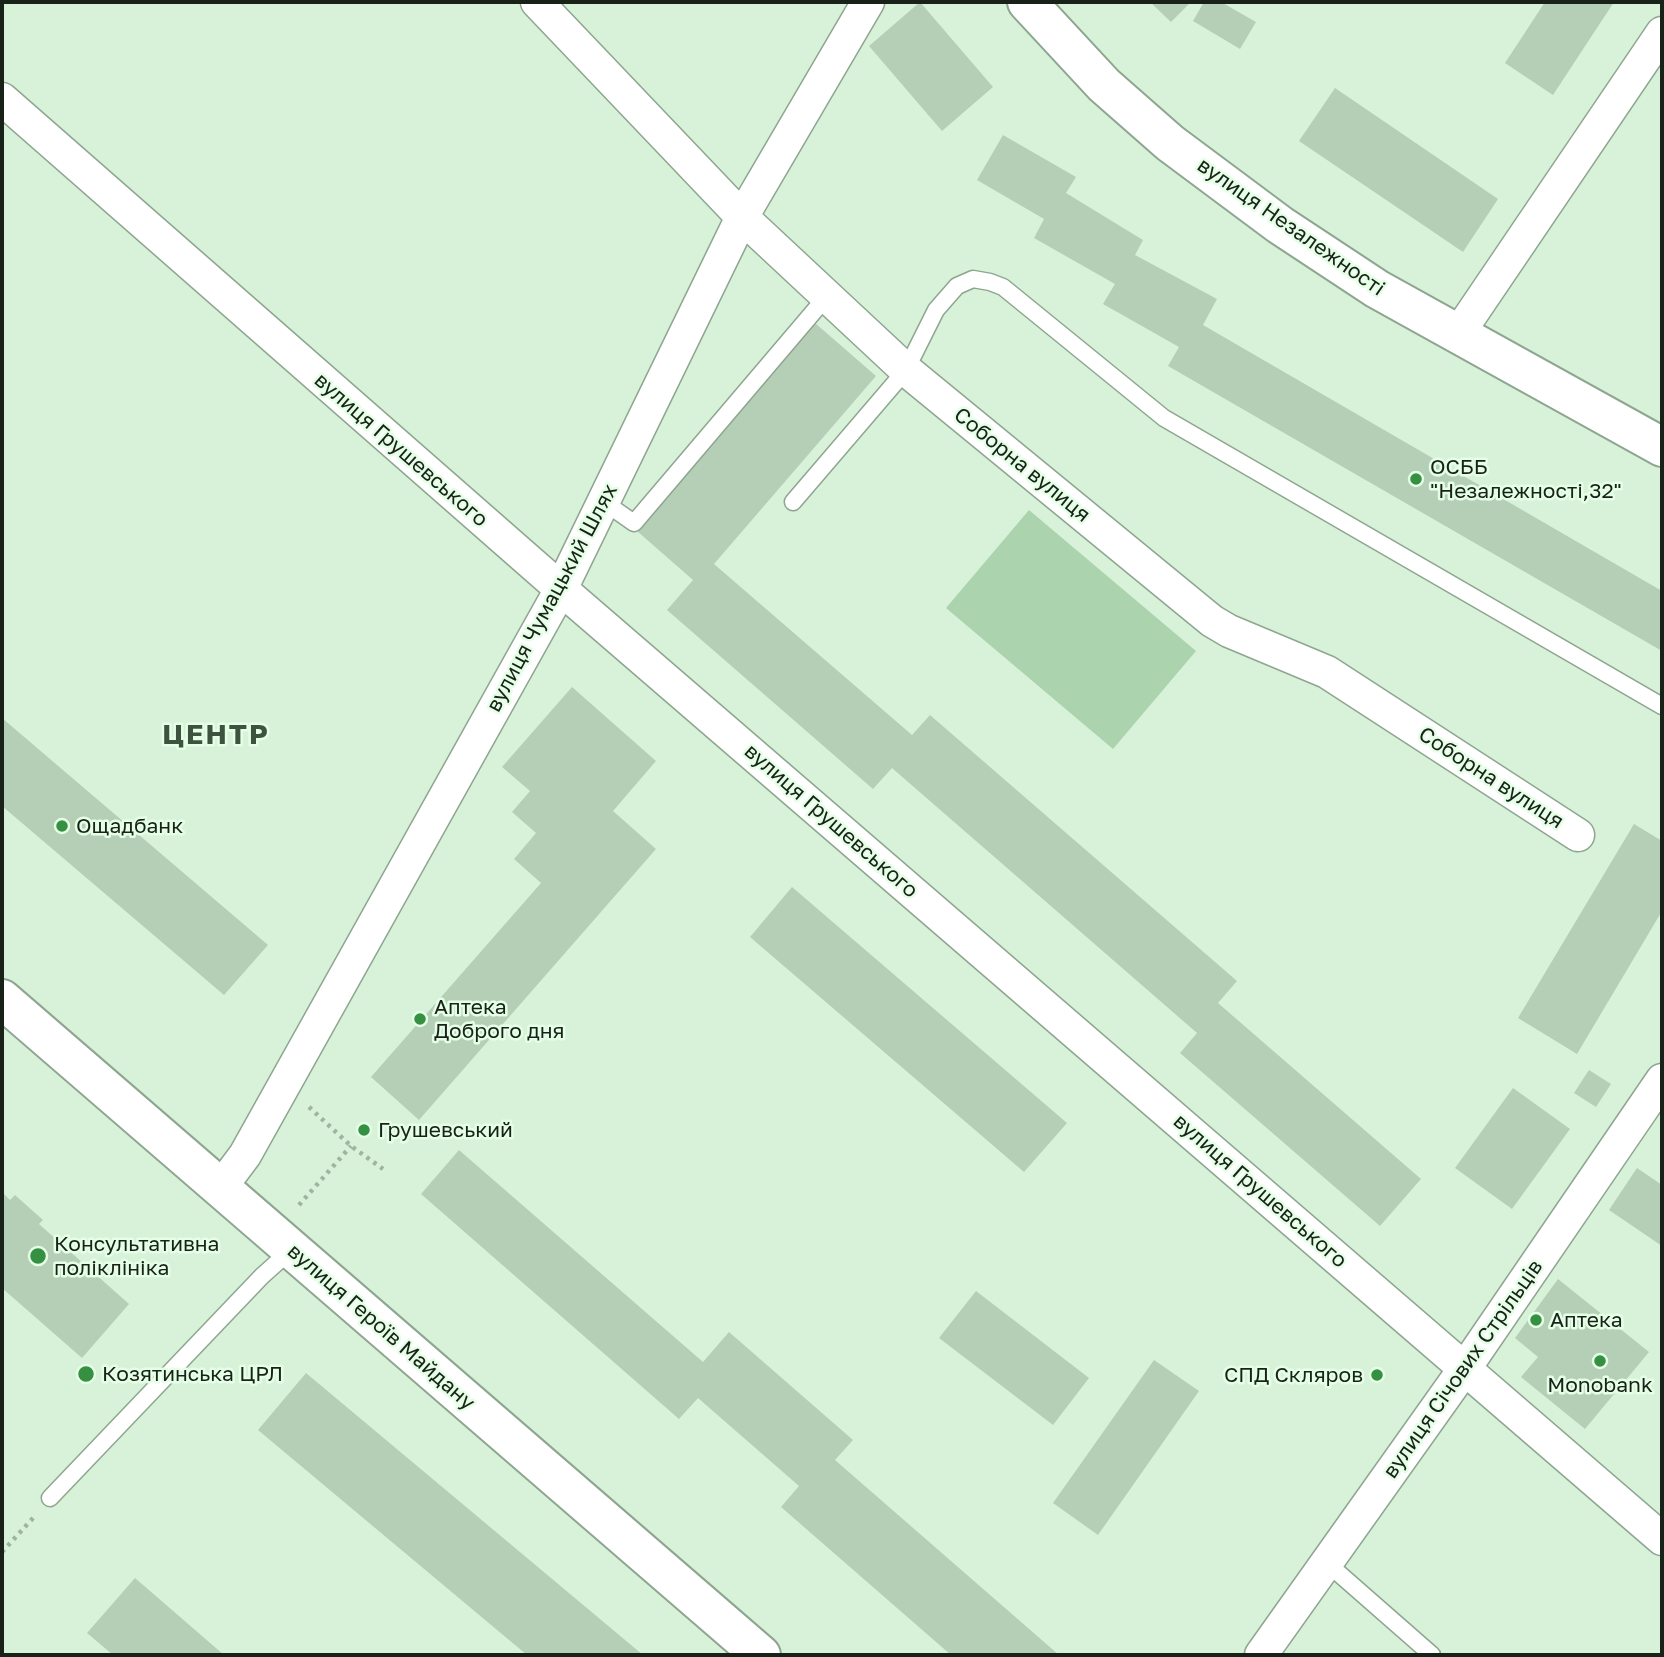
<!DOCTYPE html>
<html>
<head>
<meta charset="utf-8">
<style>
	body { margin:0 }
	#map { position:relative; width:1664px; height:1657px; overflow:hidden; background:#d8f2d9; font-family:"Golos Text",sans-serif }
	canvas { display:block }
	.frame { position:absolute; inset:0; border:4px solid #192219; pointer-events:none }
</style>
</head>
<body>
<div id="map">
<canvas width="1664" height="1657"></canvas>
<div class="frame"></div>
</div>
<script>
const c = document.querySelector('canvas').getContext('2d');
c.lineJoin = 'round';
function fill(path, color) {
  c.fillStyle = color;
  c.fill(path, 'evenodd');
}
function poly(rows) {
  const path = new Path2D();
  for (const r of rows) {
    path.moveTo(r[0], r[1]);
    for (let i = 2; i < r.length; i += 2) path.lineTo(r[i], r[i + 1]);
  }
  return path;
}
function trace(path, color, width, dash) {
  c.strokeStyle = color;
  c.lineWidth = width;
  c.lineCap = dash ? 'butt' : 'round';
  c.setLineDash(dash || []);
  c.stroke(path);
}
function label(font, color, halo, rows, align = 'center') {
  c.font = font + ' "Golos Text",sans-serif';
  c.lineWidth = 5;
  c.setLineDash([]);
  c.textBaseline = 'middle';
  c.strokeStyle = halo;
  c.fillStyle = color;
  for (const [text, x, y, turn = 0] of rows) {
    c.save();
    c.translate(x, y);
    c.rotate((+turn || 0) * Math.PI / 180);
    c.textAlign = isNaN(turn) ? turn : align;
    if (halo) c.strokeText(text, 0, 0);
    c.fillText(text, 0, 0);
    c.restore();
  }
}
fill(poly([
	[1029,510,1196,651,1113,749,946,608]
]), '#abd3ad');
fill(poly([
	[920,2,993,87,942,131,869,46],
	[1150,2,1191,2,1171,22],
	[1204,2,1221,2,1256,22,1240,49,1193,21],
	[1545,2,1614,2,1553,95,1505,63],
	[1335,88,1498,199,1463,252,1299,141],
	[1003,135,1076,177,1066,193,1143,240,1135,255,1217,299,1203,325,1662,591,1662,651,1168,366,1179,347,1103,304,1115,284,1034,238,1044,219,977,180],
	[815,323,876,376,714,564,912,735,930,715,1237,981,1218,1003,1421,1179,1380,1226,1180,1053,1197,1033,892,768,873,789,667,610,693,580,637,531],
	[572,687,656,761,613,811,656,849,419,1120,371,1077,541,883,514,859,536,833,512,812,530,791,502,767],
	[2,718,268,945,224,995,2,806],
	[1634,824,1662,841,1662,911,1577,1054,1518,1018],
	[792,887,1067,1123,1024,1172,750,937],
	[1589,1070,1611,1084,1596,1107,1574,1093],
	[1513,1088,1570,1129,1512,1209,1455,1168],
	[459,1150,703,1362,729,1332,853,1440,835,1460,1059,1655,951,1655,781,1507,799,1486,698,1398,679,1419,421,1194],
	[1637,1168,1662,1185,1662,1246,1609,1210],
	[2,1192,10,1200,15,1195,43,1220,39,1224,129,1304,82,1358,2,1288],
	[1558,1279,1649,1352,1585,1429,1521,1377,1538,1357,1515,1338],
	[976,1291,1089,1378,1053,1425,939,1338],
	[1154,1360,1199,1391,1098,1535,1053,1503],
	[306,1373,643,1655,527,1655,258,1430],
	[135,1578,224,1655,113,1655,87,1633]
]), '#b5ceb6');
const lane = poly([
	[742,217,827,296,634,523,604,502,742,217],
	[793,502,906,370,936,310,957,286,973,279,990,282,1003,287,1164,418,1662,706],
	[50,1498,262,1276,291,1250],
	[1327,1563,1432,1655]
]);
const street = poly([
	[537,2,742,217,906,370,1212,621,1229,631,1327,672,1578,835],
	[2,99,561,589,1662,1539],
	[1458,334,1662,33],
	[221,1187,245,1155,561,589,742,217,868,2],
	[1261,1655,1465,1368,1662,1080]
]);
const secondary = poly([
	[1027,2,1104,85,1170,143,1280,225,1377,289,1662,447],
	[2,999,761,1655]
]);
trace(lane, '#8ea68f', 19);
trace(street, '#8ea68f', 35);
trace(secondary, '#8ea68f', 42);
trace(poly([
	[309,1107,351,1146,383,1169],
	[299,1205,351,1146],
	[2,1552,34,1517]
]), '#9fb39f', 4.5, [3.5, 5]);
trace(lane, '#fff', 16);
trace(street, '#fff', 32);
trace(secondary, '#fff', 38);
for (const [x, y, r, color] of [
	[1416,479,7,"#359041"],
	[62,826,7,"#359041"],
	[420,1019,7,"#359041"],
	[364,1130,7,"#359041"],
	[38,1256,9,"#359041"],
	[1536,1320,7,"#359041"],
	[1600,1361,7,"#359041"],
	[86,1374,9,"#359041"],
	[1377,1375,7,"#359041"]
]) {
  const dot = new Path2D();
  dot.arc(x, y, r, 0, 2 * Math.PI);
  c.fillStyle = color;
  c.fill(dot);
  trace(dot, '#e5ffe6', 2.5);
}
label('21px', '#192219', '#e5ffe6', [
	["вулиця Незалежності",1291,227,35],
	["вулиця Грушевського",401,450,41],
	["Соборна вулиця",1022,465,39],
	["вулиця Чумацький Шлях",552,598,-62],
	["Соборна вулиця",1491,778,33],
	["вулиця Грушевського",831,821,41],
	["вулиця Грушевського",1260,1191,41],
	["вулиця Героїв Майдану",381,1327,41],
	["вулиця Січових Стрільців",1463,1369,-55]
]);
label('21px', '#192219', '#e5ffe6', [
	["ОСББ",1430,467],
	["\"Незалежності,32\"",1430,491],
	["Ощадбанк",76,826],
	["Аптека",434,1007],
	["Доброго дня",434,1031],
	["Грушевський",378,1130],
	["Консультативна",54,1244],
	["поліклініка",54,1268],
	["Аптека",1550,1320],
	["Козятинська ЦРЛ",102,1374],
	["СПД Скляров",1363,1375,"right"],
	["Monobank",1600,1385,"center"]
], 'left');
c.letterSpacing = '2px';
label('bold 28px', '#3e533f', '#e5ffe6', [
	["ЦЕНТР",216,735]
]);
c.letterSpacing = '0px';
</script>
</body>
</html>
